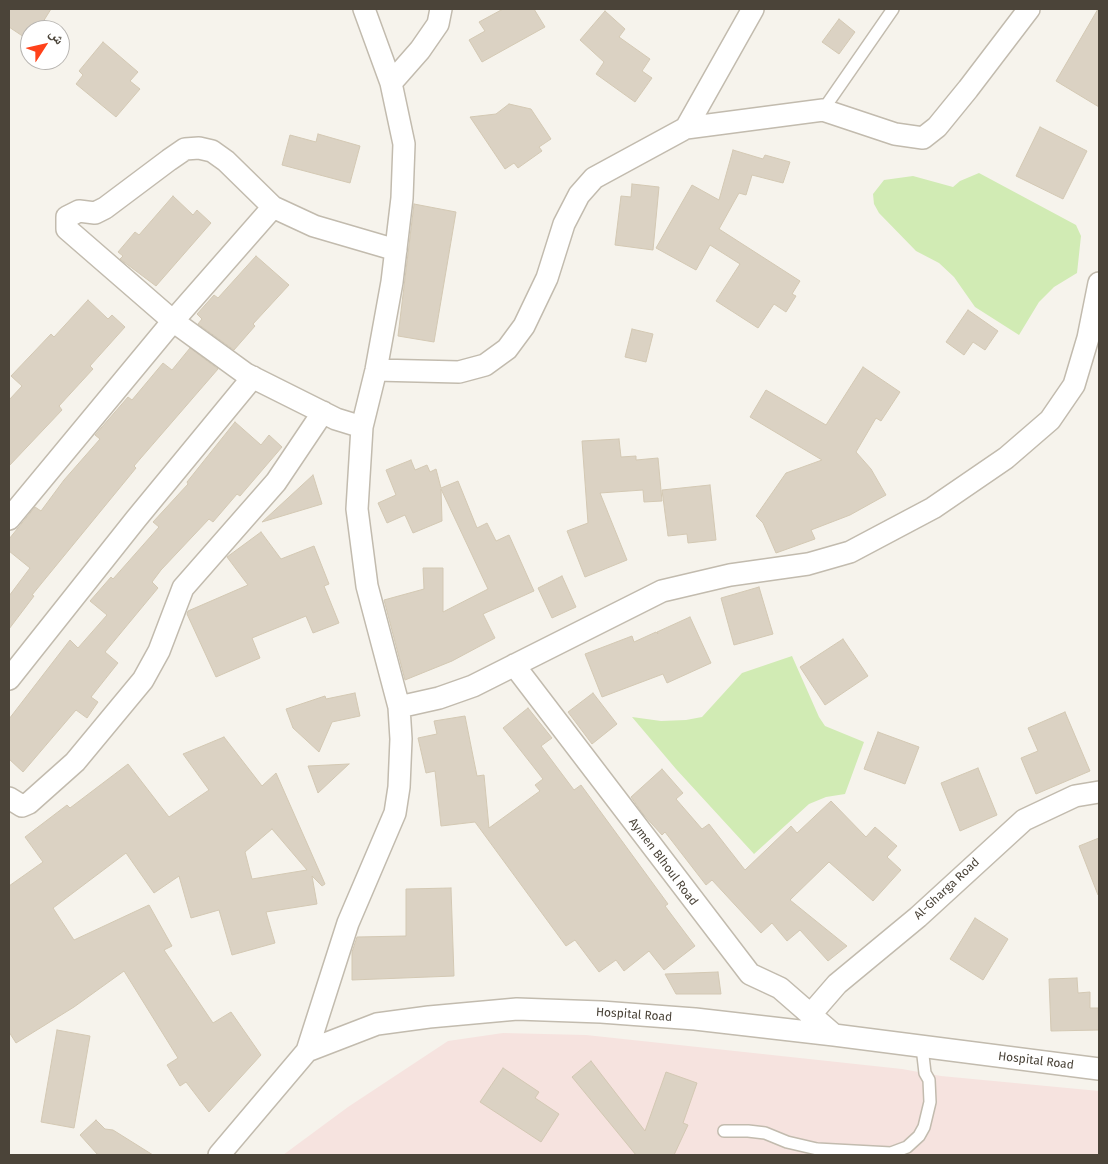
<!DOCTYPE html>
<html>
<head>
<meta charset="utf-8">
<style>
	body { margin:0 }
	#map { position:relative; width:1108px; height:1164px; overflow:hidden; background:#f6f3ec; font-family:"Fira Sans","Noto Naskh Arabic",sans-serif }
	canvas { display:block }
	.frame { position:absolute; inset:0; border:10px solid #4b4439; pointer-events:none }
	.north { position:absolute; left:20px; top:20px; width:50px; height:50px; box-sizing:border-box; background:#fff; border:1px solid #b7b4b0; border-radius:50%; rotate:55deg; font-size:14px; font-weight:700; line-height:20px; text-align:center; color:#4b4439 }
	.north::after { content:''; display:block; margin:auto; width:18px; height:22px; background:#ff421a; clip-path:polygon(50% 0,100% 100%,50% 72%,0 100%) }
</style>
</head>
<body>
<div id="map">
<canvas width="1108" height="1164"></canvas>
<div class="frame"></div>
<div class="north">ش</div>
</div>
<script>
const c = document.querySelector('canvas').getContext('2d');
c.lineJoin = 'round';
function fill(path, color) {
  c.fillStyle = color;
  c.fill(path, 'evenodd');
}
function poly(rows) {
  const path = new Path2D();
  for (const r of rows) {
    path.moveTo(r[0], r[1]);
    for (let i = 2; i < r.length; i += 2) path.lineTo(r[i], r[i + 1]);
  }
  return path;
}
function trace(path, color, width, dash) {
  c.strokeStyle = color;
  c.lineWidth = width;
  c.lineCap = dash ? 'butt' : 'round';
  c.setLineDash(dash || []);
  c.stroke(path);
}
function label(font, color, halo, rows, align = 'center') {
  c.font = font + ' "Fira Sans",sans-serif';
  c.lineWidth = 4;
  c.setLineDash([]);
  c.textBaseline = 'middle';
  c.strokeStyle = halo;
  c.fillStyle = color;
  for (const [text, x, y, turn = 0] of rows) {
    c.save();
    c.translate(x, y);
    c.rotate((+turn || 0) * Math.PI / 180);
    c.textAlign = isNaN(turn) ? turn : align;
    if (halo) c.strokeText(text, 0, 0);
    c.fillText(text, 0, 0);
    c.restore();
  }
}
fill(poly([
	[503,1033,586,1035,902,1069,941,1076,1099,1091,1099,1155,283,1155,348,1107,448,1041]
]), '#f6e3df');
fill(poly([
	[979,173,1076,225,1081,236,1077,273,1054,287,1039,302,1019,335,975,307,954,277,939,263,916,251,879,213,874,204,873,194,884,180,913,176,953,187,960,181],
	[792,656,819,717,825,726,864,742,845,794,826,797,809,804,754,854,676,769,632,717,661,721,686,720,702,717,742,673]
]), '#d1ebb4');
const building = poly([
	[9,9,51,9,38,30,30,30,30,41,9,27,9,9],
	[503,9,534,9,545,27,482,62,469,40,485,31,479,22,503,9],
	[1098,9,1099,9,1099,107,1056,81,1098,9],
	[605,11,625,29,619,37,650,59,642,71,652,78,635,102,596,74,604,62,580,40,605,11],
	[839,19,855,32,839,54,822,42,839,19],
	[103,42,138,72,130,81,140,89,116,117,76,84,83,75,79,71,103,42],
	[509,104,531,109,551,139,539,147,542,151,518,168,514,163,505,169,470,117,496,114,509,104],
	[1040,127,1087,151,1063,199,1016,176,1040,127],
	[318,134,360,146,350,183,282,165,290,135,316,142,318,134],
	[733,150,763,159,765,155,790,162,783,183,752,175,746,195,739,193,719,229,800,281,792,294,796,296,786,312,774,304,758,328,716,301,740,264,710,245,696,270,656,248,692,185,719,200,733,150],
	[632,184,659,187,653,250,615,245,621,196,631,197,632,184],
	[173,196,193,215,197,210,211,223,156,286,120,259,123,256,118,252,135,232,139,235,173,196],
	[414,204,456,212,434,342,398,336,414,204],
	[256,256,289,285,253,324,255,326,234,350,198,324,202,319,197,314,214,295,218,298,256,256],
	[88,300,108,319,112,315,125,327,90,366,93,369,59,406,62,410,9,466,9,400,22,386,11,376,51,334,54,337,88,300],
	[968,310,998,331,985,350,973,342,964,355,946,342,968,310],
	[632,329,653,334,646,362,625,357,632,329],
	[190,348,218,369,134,466,136,468,32,595,34,596,9,629,9,596,30,568,9,551,9,539,35,507,41,511,64,480,100,439,95,435,128,397,132,400,163,363,172,370,190,348],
	[863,367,900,392,881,421,876,418,856,452,871,469,886,495,850,515,811,530,815,539,776,553,763,523,756,516,786,473,822,460,750,417,766,390,826,425,863,367],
	[235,422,261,445,269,435,282,447,240,496,237,494,213,522,209,519,161,570,152,582,158,588,105,652,118,663,91,697,98,702,87,718,76,710,23,772,9,759,9,719,70,640,78,648,107,615,90,601,111,577,113,579,159,527,153,522,188,484,187,482,235,422],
	[619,439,621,457,636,456,636,460,658,458,662,501,644,502,643,490,600,493,627,560,585,577,567,531,588,523,582,441,619,439],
	[411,460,415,470,427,465,430,472,436,469,441,488,458,481,477,528,487,523,496,541,509,535,534,591,483,614,495,638,452,661,405,680,384,600,424,589,423,568,443,568,443,612,488,589,441,489,442,521,413,533,405,515,387,523,378,503,396,495,386,470,411,460],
	[313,475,322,504,262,522,313,475],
	[710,485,716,540,688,543,687,534,668,536,662,490,710,485],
	[261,532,281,559,314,546,329,584,324,586,339,623,313,633,306,616,252,638,260,658,216,677,187,614,188,611,248,585,227,557,261,532],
	[562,576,576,607,552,618,538,588,562,576],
	[759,587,773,634,734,645,721,598,759,587],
	[690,617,711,663,667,683,663,674,602,697,585,654,632,636,634,642,656,632,658,634,657,632,690,617],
	[843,639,868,676,825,705,800,667,843,639],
	[355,693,360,716,332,722,319,752,293,728,286,709,325,696,326,699,355,693],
	[593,693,617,724,592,744,568,712,593,693],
	[528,708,552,738,541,746,574,790,581,785,668,904,665,906,695,946,664,970,649,951,624,971,616,960,599,972,575,940,566,946,475,822,441,826,435,771,426,773,418,738,437,734,434,721,465,716,477,776,484,775,489,828,540,791,535,785,543,779,503,728,528,708],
	[1065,712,1090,771,1036,794,1021,758,1038,751,1028,728,1065,712],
	[878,732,919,747,905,784,864,769,878,732],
	[224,737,262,786,276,773,325,884,322,886,312,876,317,904,266,912,275,943,232,955,219,910,191,918,179,876,154,893,126,853,53,908,74,940,149,905,172,946,164,950,213,1023,231,1012,261,1055,209,1112,186,1082,180,1086,167,1065,178,1058,124,971,74,1007,16,1043,9,1032,9,886,43,862,25,837,67,805,70,808,128,764,169,817,209,790,183,754,224,737],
	[272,829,307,870,252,879,245,852,272,829],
	[349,764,318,793,308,766,349,764],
	[978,768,997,815,960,831,941,783,978,768],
	[662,769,683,793,676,799,702,829,709,824,745,870,791,826,797,833,831,801,866,837,875,827,897,846,887,857,901,870,873,901,829,862,790,900,847,946,828,961,800,930,787,941,772,923,761,933,712,880,706,885,665,832,662,835,643,814,631,797,662,769],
	[1099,838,1099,895,1098,895,1079,846,1099,838],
	[451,888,454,976,352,980,352,952,357,937,406,936,406,889,451,888],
	[975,918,1008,939,983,980,950,959,975,918],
	[718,972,721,994,676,994,665,974,718,972],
	[1077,978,1078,993,1090,992,1090,1008,1098,1008,1099,1030,1051,1031,1049,979,1077,978],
	[57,1030,90,1036,74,1128,41,1122,57,1030],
	[591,1061,645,1131,666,1072,697,1083,683,1123,688,1125,674,1155,636,1155,572,1077,591,1061],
	[503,1068,539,1092,535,1098,559,1114,541,1142,480,1102,503,1068],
	[96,1120,105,1129,113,1130,153,1155,98,1155,80,1135,96,1120]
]);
fill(building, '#dbd2c3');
trace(building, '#d3c8b3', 1);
const lane = poly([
	[823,110,893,9],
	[724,1131,748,1131,765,1133,787,1142,817,1149,891,1153,907,1147,919,1136,924,1127,930,1102,929,1080,925,1073,922,1047]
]);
const street = poly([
	[391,83,420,50,438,24,441,9],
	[686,128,823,110,895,134,923,138,937,127,968,89,1029,9],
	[376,370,459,372,485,365,507,349,524,326,547,278,564,224,579,195,594,178,686,128,753,9],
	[362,427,376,370,392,282,402,198,404,144,391,83,364,9],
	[9,519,173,321,273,207],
	[514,665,750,974,780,988,834,1035],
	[9,679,136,519,253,377],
	[399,707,439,698,473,686,662,591,730,575,808,564,850,552,933,508,1006,458,1050,420,1074,385,1088,338,1099,283],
	[9,798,22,806,29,803,75,762,143,680,159,651,183,588,276,482,323,412],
	[811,1014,837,984,918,917,1024,820,1075,796,1099,792],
	[307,1051,348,923,395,813,399,787,401,739,399,707,367,586,357,509,362,427,336,419,246,374,173,321,67,229,67,217,79,211,95,213,105,208,169,160,185,149,199,148,212,151,226,161,273,207,314,226,396,250],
	[219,1155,307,1051,377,1024,429,1017,517,1009,601,1012,695,1019,834,1035,1099,1069]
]);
trace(lane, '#c2bbae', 14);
trace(street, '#c2bbae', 24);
trace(lane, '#fff', 11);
trace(street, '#fff', 21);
label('12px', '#4b4439', '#fff', [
	["Aymen Blhoul Road",663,862,53],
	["Al-Gharga Road",947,889,-43],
	["Hospital Road",634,1015,4],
	["Hospital Road",1036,1061,7]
]);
</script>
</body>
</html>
